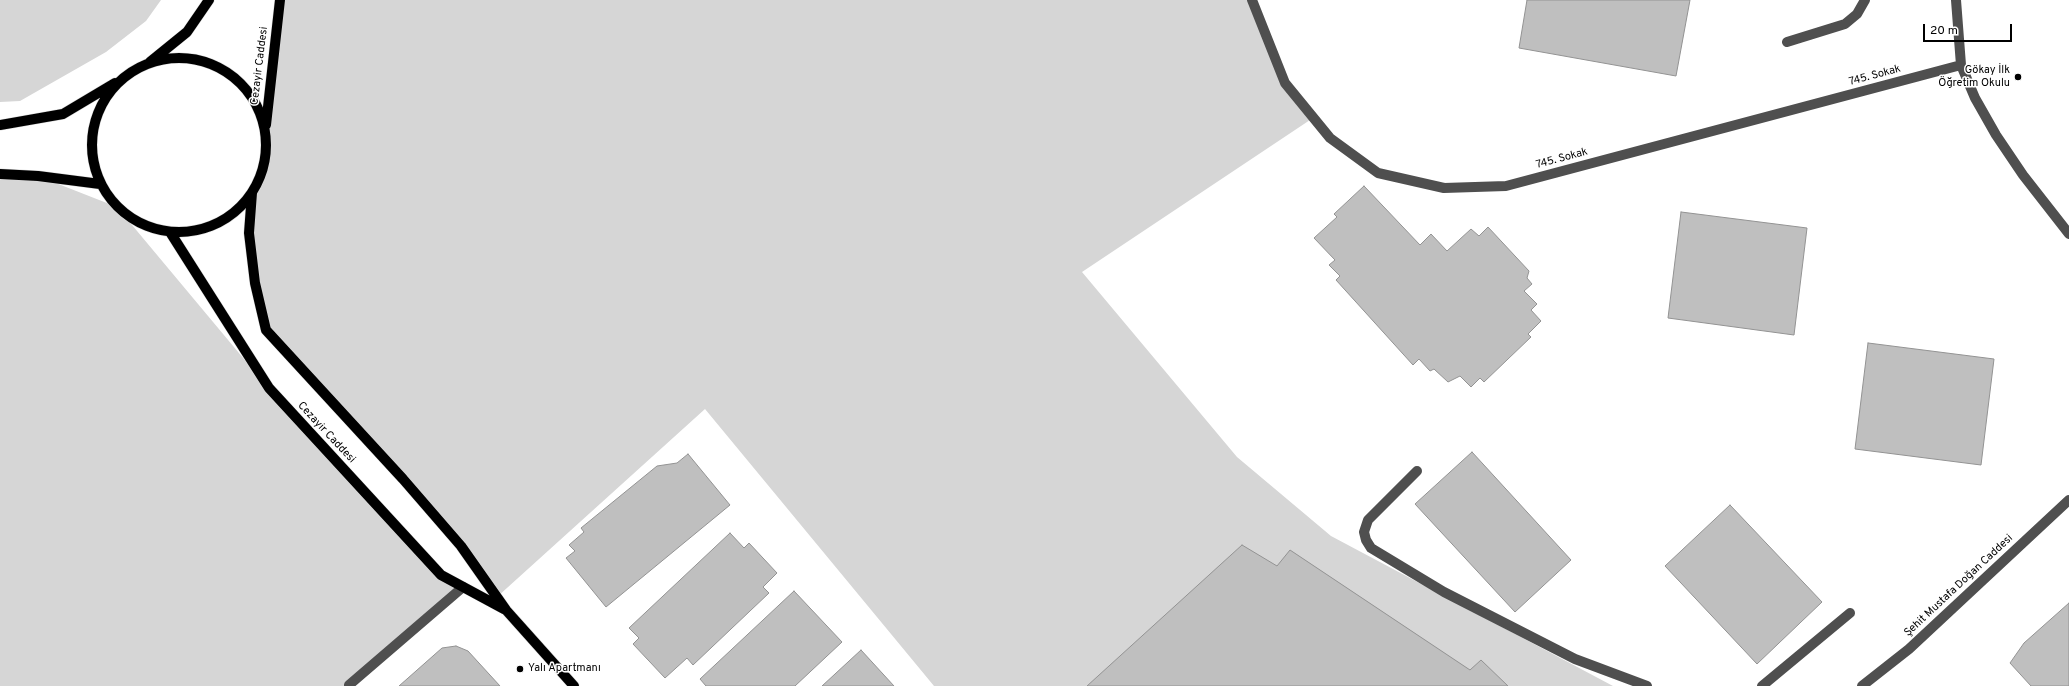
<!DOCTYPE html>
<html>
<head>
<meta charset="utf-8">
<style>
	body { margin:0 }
	#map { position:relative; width:2069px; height:686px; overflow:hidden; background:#fff; font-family:Overpass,sans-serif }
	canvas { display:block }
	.scale { position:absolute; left:1923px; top:24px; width:89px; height:18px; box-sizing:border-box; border:2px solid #000; border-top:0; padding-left:5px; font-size:12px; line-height:14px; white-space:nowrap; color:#000; -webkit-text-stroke:3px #fff; paint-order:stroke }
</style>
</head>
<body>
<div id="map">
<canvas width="2069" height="686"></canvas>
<div class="scale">20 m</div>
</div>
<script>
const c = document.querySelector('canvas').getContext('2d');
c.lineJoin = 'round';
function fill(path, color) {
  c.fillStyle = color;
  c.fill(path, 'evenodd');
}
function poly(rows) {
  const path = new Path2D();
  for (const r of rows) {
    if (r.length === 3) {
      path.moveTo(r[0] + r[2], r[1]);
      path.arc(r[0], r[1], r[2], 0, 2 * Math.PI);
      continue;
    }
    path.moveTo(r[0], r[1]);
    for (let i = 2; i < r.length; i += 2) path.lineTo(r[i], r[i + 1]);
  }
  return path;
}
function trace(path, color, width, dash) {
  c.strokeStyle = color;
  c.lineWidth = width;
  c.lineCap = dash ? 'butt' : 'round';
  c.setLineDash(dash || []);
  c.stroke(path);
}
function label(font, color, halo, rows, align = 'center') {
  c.font = font + ' Overpass,sans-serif';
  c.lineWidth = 3;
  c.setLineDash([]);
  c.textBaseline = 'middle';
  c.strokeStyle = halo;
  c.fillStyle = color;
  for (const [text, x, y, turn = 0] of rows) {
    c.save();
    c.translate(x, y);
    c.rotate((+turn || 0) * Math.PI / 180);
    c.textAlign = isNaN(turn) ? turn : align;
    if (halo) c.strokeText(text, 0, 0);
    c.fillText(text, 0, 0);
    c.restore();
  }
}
fill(poly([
	[0,0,161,0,146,21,106,52,20,101,0,102],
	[280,0,1252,0,1285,83,1313,118,1082,272,1237,457,1331,536,1613,686,934,686,705,409,497,597,461,546,266,330,255,283,252,193,263,172,267,143,265,135,267,112],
	[0,174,38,176,117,207,269,389,441,575,463,587,348,686,0,686]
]), '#d6d6d6');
const building = poly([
	[1527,0,1690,0,1676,76,1519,48,1527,0],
	[1364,186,1420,245,1431,234,1447,251,1471,229,1479,236,1488,227,1529,271,1527,278,1532,284,1524,291,1537,304,1531,310,1541,321,1528,334,1531,337,1484,382,1480,378,1471,387,1460,376,1448,382,1434,369,1430,371,1419,359,1413,365,1336,280,1340,276,1329,265,1335,260,1314,238,1337,217,1334,214,1364,186],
	[1681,212,1807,228,1794,335,1668,318,1681,212],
	[1868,343,1994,359,1981,465,1855,449,1868,343],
	[1472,452,1571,560,1515,612,1415,504,1472,452],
	[688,454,730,505,606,607,566,558,575,551,569,545,584,532,581,528,657,466,677,463,688,454],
	[1730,505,1822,602,1757,664,1665,566,1730,505],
	[730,533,744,548,749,543,777,573,763,587,769,593,693,665,687,658,665,678,633,644,639,638,629,628,730,533],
	[1242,545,1277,566,1290,550,1470,670,1481,660,1508,686,1087,686,1242,545],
	[794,591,842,642,795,686,706,686,700,679,794,591],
	[2069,603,2069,686,2031,686,2010,663,2024,643,2069,603],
	[456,646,468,651,500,686,399,686,442,648,456,646],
	[861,650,894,686,822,686,861,650]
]);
fill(building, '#bfbfbf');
trace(building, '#939393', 1);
const major = poly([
	[179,145,87],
	[150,62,187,32,209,0],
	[0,125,63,114,115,83],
	[266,125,280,0],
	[0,174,38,176,100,184],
	[252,193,249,233,255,283,266,330,403,479,461,546,506,610,574,686],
	[170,232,269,388,441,575,504,609]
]);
trace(major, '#dbdbdb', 11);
trace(poly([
	[1252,0,1285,83,1330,138,1378,173,1444,188,1506,186,1961,65],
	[1956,0,1961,65,1975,98,1996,135,2023,175,2069,234],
	[1787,42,1845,24,1857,14,1865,0],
	[1417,471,1368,520,1364,532,1366,540,1371,548,1444,592,1575,659,1647,686],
	[349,685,463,587],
	[1762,686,1850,613],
	[1862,686,1909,649,2069,500]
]), '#4f4f4f', 10);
trace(major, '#000', 10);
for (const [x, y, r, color] of [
	[2018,77,4,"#000"],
	[520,669,4,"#000"]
]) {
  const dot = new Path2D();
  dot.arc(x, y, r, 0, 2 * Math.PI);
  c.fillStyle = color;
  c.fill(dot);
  trace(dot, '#fff', 1.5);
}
label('11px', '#000', '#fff', [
	["Cezayir Caddesi",260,66,-83],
	["745. Sokak",1875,76,-15],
	["745. Sokak",1562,159,-15],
	["Cezayir Caddesi",326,433,47],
	["Şehit Mustafa Doğan Caddesi",1959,586,-43]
]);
label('11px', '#000', '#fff', [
	["Gökay İlk",2010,71],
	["Öğretim Okulu",2010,84],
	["Yalı Apartmanı",528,669,"left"]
], 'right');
</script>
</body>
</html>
